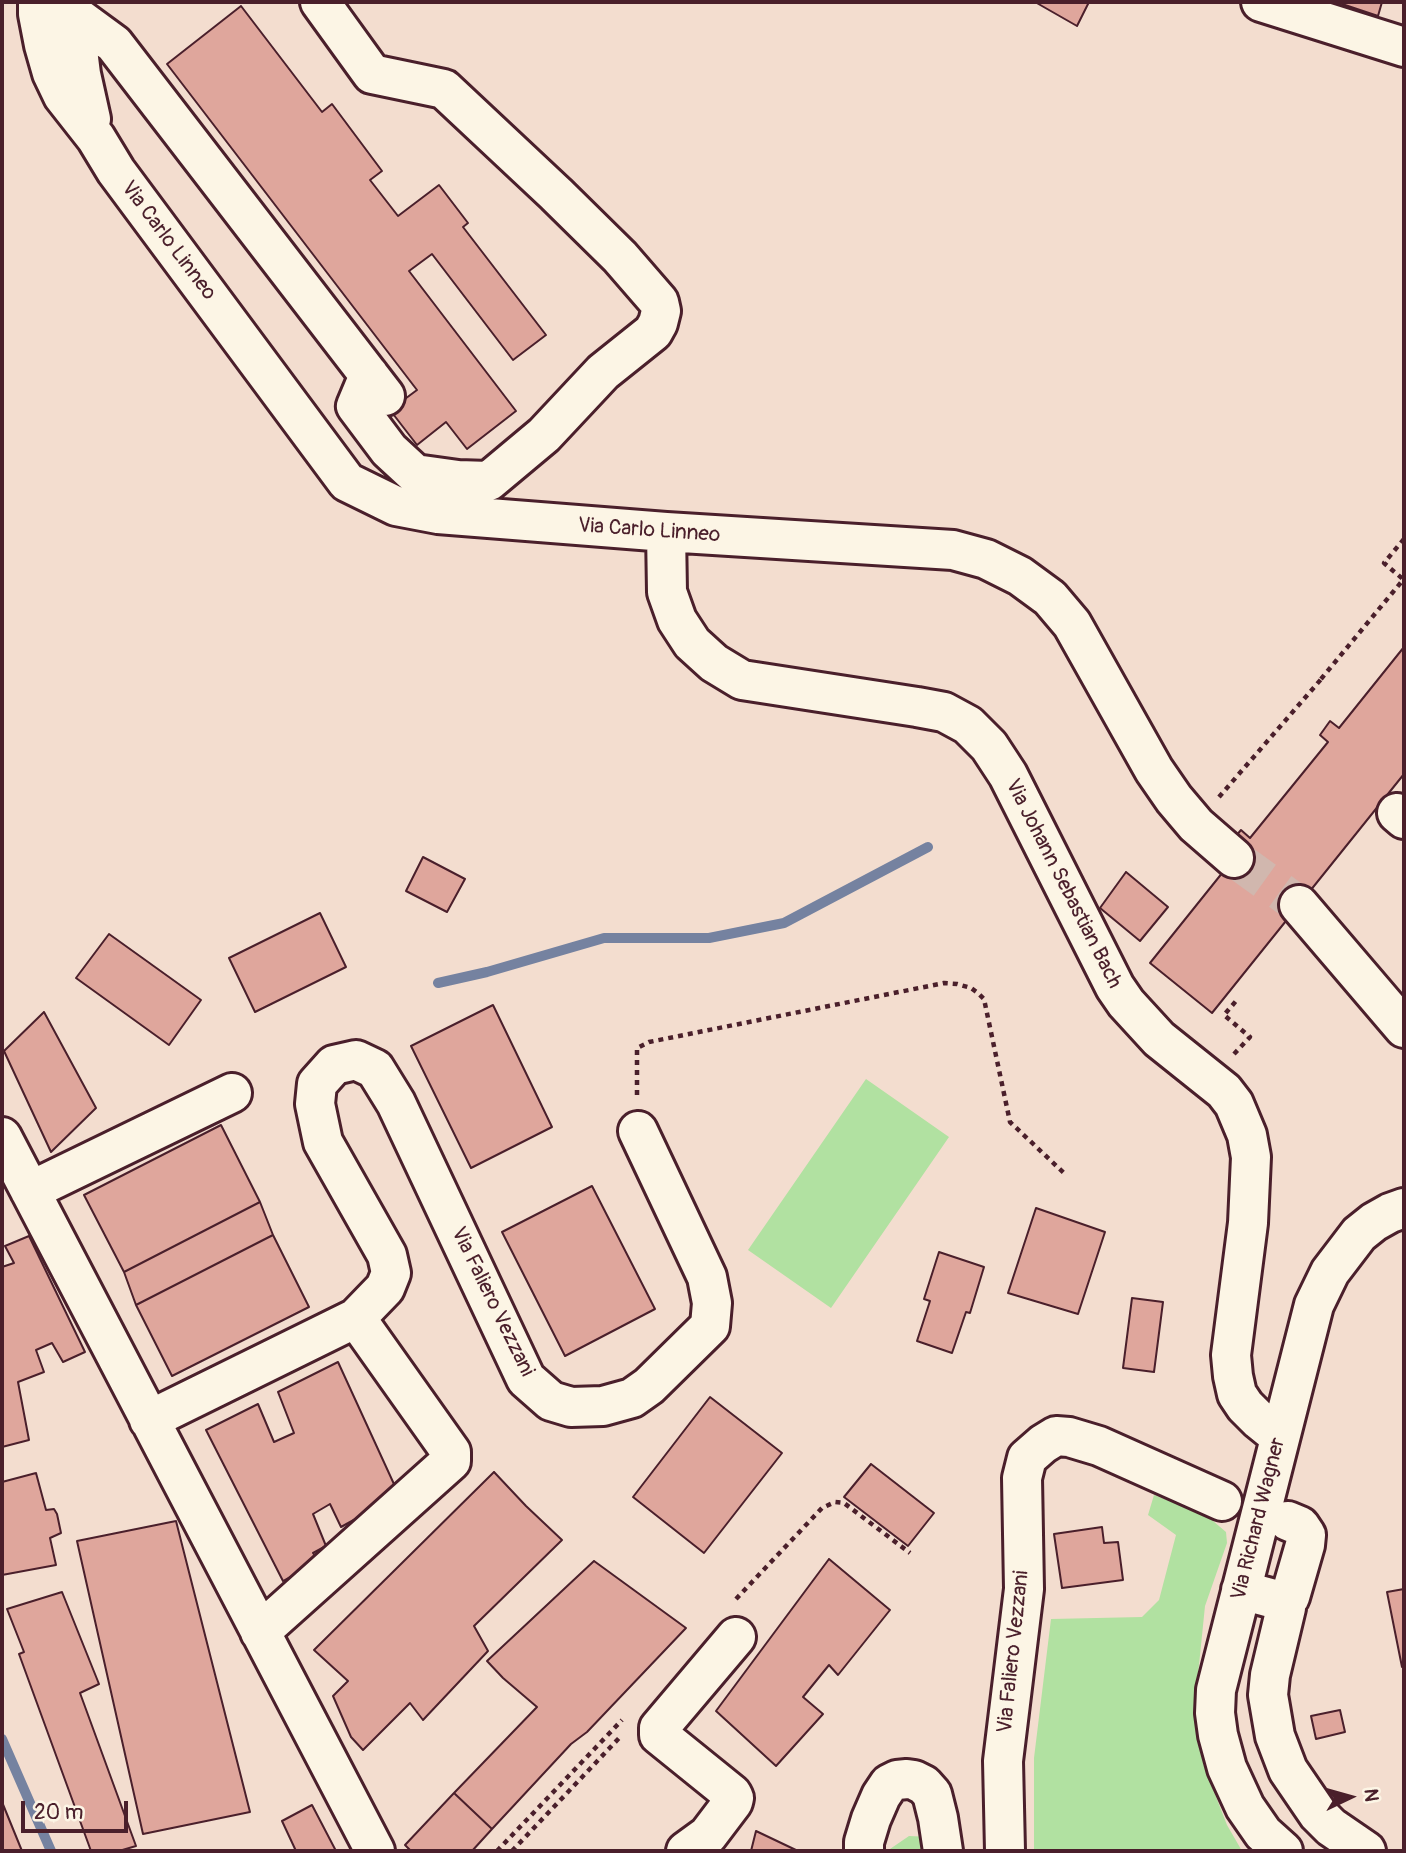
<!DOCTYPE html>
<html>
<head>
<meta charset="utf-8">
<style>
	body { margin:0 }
	#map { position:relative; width:1406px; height:1853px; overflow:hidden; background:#f3ddcf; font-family:Pangolin,sans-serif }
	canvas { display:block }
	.frame { position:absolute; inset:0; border:4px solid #4a1f2b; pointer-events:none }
	.north { position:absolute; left:1315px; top:1762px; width:70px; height:70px; -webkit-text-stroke:5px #fcf5e5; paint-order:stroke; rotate:85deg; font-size:19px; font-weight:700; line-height:28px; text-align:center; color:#4a1f2b }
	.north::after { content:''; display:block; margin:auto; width:24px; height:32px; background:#4a1f2b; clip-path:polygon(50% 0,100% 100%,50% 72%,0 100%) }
	.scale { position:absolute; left:21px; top:1801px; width:107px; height:32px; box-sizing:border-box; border:4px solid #4a1f2b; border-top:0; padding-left:9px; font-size:21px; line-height:24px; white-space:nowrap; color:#4a1f2b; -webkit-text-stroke:5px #fcf5e5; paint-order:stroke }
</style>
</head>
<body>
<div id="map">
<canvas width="1406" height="1853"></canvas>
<div class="frame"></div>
<div class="north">N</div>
<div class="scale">20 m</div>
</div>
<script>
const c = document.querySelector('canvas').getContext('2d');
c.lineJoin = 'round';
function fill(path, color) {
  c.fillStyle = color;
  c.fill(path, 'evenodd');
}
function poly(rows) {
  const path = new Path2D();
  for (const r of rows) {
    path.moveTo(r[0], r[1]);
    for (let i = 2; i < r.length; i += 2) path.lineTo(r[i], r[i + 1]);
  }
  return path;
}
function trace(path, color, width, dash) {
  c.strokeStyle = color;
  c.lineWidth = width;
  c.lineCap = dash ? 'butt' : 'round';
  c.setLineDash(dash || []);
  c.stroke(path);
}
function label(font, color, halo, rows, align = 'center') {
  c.font = font + ' Pangolin,sans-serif';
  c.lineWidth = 5;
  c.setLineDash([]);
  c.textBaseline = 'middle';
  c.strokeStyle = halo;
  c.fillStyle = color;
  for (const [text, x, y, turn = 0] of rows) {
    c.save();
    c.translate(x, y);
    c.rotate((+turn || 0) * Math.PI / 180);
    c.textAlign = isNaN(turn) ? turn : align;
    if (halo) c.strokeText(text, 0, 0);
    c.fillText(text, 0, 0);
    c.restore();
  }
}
fill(poly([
	[866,1079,949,1137,831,1308,748,1250],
	[1154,1495,1206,1515,1226,1532,1227,1543,1205,1606,1194,1714,1204,1766,1227,1825,1242,1851,1034,1851,1034,1758,1051,1619,1142,1617,1159,1600,1176,1535,1148,1515],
	[909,1836,932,1837,934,1851,890,1851,890,1849]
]), '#b1e1a1');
trace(poly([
	[438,983,487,972,604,938,709,938,784,923,928,847],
	[2,1739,51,1851]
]), '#7582a0', 10);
const building = poly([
	[1035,2,1089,2,1077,26,1035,2],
	[1336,2,1382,2,1378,16,1336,2],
	[241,6,322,112,332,104,382,171,370,180,398,216,439,185,468,223,463,227,546,335,513,360,432,254,409,271,516,411,467,449,446,422,417,445,390,410,417,390,167,64,241,6],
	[1404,647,1404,774,1212,1013,1150,963,1239,852,1230,843,1241,830,1250,838,1328,742,1320,735,1330,721,1339,728,1404,647],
	[423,857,465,879,447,912,406,891,423,857],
	[1126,872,1168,907,1140,941,1100,908,1126,872],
	[320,913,346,967,255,1012,229,958,320,913],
	[109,934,201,1000,169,1045,76,978,109,934],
	[493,1005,552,1127,471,1168,411,1046,493,1005],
	[44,1012,96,1108,51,1152,4,1051,44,1012],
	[221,1125,260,1202,124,1272,84,1195,221,1125],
	[592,1186,655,1309,565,1356,502,1232,592,1186],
	[260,1202,273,1235,136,1305,124,1272,260,1202],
	[1036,1208,1105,1232,1078,1314,1008,1293,1036,1208],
	[273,1235,309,1307,172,1376,136,1305,273,1235],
	[29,1236,85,1352,63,1362,52,1343,36,1350,44,1372,18,1382,29,1440,2,1447,2,1267,14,1263,5,1246,29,1236],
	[939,1252,984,1267,970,1313,966,1312,952,1353,917,1341,930,1301,924,1299,939,1252],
	[1132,1298,1163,1302,1154,1372,1123,1368,1132,1298],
	[338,1362,399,1495,341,1527,330,1504,313,1514,326,1546,313,1553,319,1561,283,1581,206,1430,258,1404,274,1442,294,1433,278,1392,338,1362],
	[710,1397,782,1453,704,1553,633,1497,710,1397],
	[871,1464,934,1513,908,1546,844,1497,871,1464],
	[494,1472,526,1506,562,1540,474,1626,488,1651,423,1720,410,1703,363,1750,351,1737,333,1696,348,1681,314,1650,494,1472],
	[36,1473,46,1510,54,1509,57,1514,61,1533,50,1538,56,1565,2,1575,2,1482,36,1473],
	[176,1521,250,1812,143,1834,77,1541,176,1521],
	[1102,1527,1104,1543,1118,1542,1123,1580,1062,1588,1054,1534,1102,1527],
	[829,1559,890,1610,838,1675,829,1665,803,1697,823,1714,776,1766,716,1711,829,1559],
	[594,1561,686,1628,587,1732,571,1744,492,1829,454,1793,537,1707,503,1678,487,1661,594,1561],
	[1404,1589,1404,1667,1402,1667,1387,1592,1404,1589],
	[62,1592,99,1684,80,1693,136,1846,119,1851,91,1851,19,1654,24,1652,7,1609,62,1592],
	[1340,1710,1345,1732,1316,1739,1311,1716,1340,1710],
	[454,1793,492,1829,472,1851,411,1851,405,1845,454,1793],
	[2,1802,22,1851,2,1851,2,1802],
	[312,1805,336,1851,296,1851,282,1821,312,1805],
	[756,1831,798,1851,751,1851,756,1831]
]);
fill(building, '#dfa69c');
trace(building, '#4a1f2b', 2);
trace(poly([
	[1234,858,1299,905]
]), '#d1b7ae', 38, [38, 19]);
const minor = poly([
	[38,2,38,14,44,45,52,73,63,96,96,138,116,171,347,482,396,506,438,514,666,532,953,550,986,559,1020,576,1050,598,1072,624,1154,770,1174,799,1196,825,1234,858],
	[72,2,81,74,91,119],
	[320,2,372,74,444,89,556,194,620,257,659,302,661,311,658,323,653,332,603,372,544,435,489,481,458,480,415,474,389,450,356,406,369,375],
	[1261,2,1404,47],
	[73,14,114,44,385,396],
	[666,532,667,592,677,620,692,643,714,663,742,680,917,707,944,712,968,725,989,746,1008,775,1115,987,1126,1003,1159,1039,1224,1091,1234,1104,1247,1135,1251,1157,1248,1223,1231,1355,1233,1376,1237,1394,1245,1406,1259,1420,1280,1437],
	[1397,813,1404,819],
	[1299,905,1404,1028],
	[2,1137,375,1851],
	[30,1191,232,1093],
	[149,1420,356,1318,385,1288,391,1273,387,1255,323,1142,315,1104,317,1084,334,1065,356,1060,375,1069,396,1103,526,1379,551,1401,571,1407,603,1406,632,1398,649,1386,710,1326,712,1303,707,1277,638,1131],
	[1241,1590,1278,1600,1284,1603,1286,1608,1270,1675,1268,1695,1275,1736,1288,1770,1318,1814,1331,1827,1366,1851],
	[1284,1603,1290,1597,1305,1545,1306,1535,1300,1526,1288,1521],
	[260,1632,451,1461,451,1452,356,1318],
	[686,1851,708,1835,733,1802,734,1798,732,1794,659,1735,659,1728,736,1637],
	[864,1851,864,1842,871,1819,881,1796,889,1784,897,1780,907,1779,914,1780,924,1785,932,1794,938,1818,943,1851],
	[1005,1851,1003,1761,1024,1589,1022,1478,1027,1458,1043,1444,1056,1436,1069,1437,1099,1446,1222,1501],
	[1283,1851,1263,1833,1245,1807,1227,1768,1218,1735,1215,1713,1216,1690,1314,1305,1330,1272,1359,1234,1374,1222,1390,1213,1404,1208]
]);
trace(minor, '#4a1f2b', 44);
trace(poly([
	[1404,539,1384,563,1404,580],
	[1321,679,1403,580],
	[1219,797,1323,677],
	[1234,1054,1250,1037,1224,1015,1236,1001],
	[637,1095,637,1048,649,1042,944,983,957,984,971,988,978,993,984,999,1010,1122,1066,1175],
	[736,1599,822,1508,835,1502,844,1503,910,1553],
	[497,1851,622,1720],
	[512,1851,622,1735]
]), '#4a1f2b', 4.5, [5, 5]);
trace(minor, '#fcf5e5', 38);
label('21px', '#4a1f2b', '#fcf5e5', [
	["Via Carlo Linneo",168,241,53],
	["Via Carlo Linneo",649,531,4],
	["Via Johann Sebastian Bach",1063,884,63],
	["Via Faliero Vezzani",492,1302,64],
	["Via Richard Wagner",1259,1519,-76],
	["Via Faliero Vezzani",1014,1652,-84]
]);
</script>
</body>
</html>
